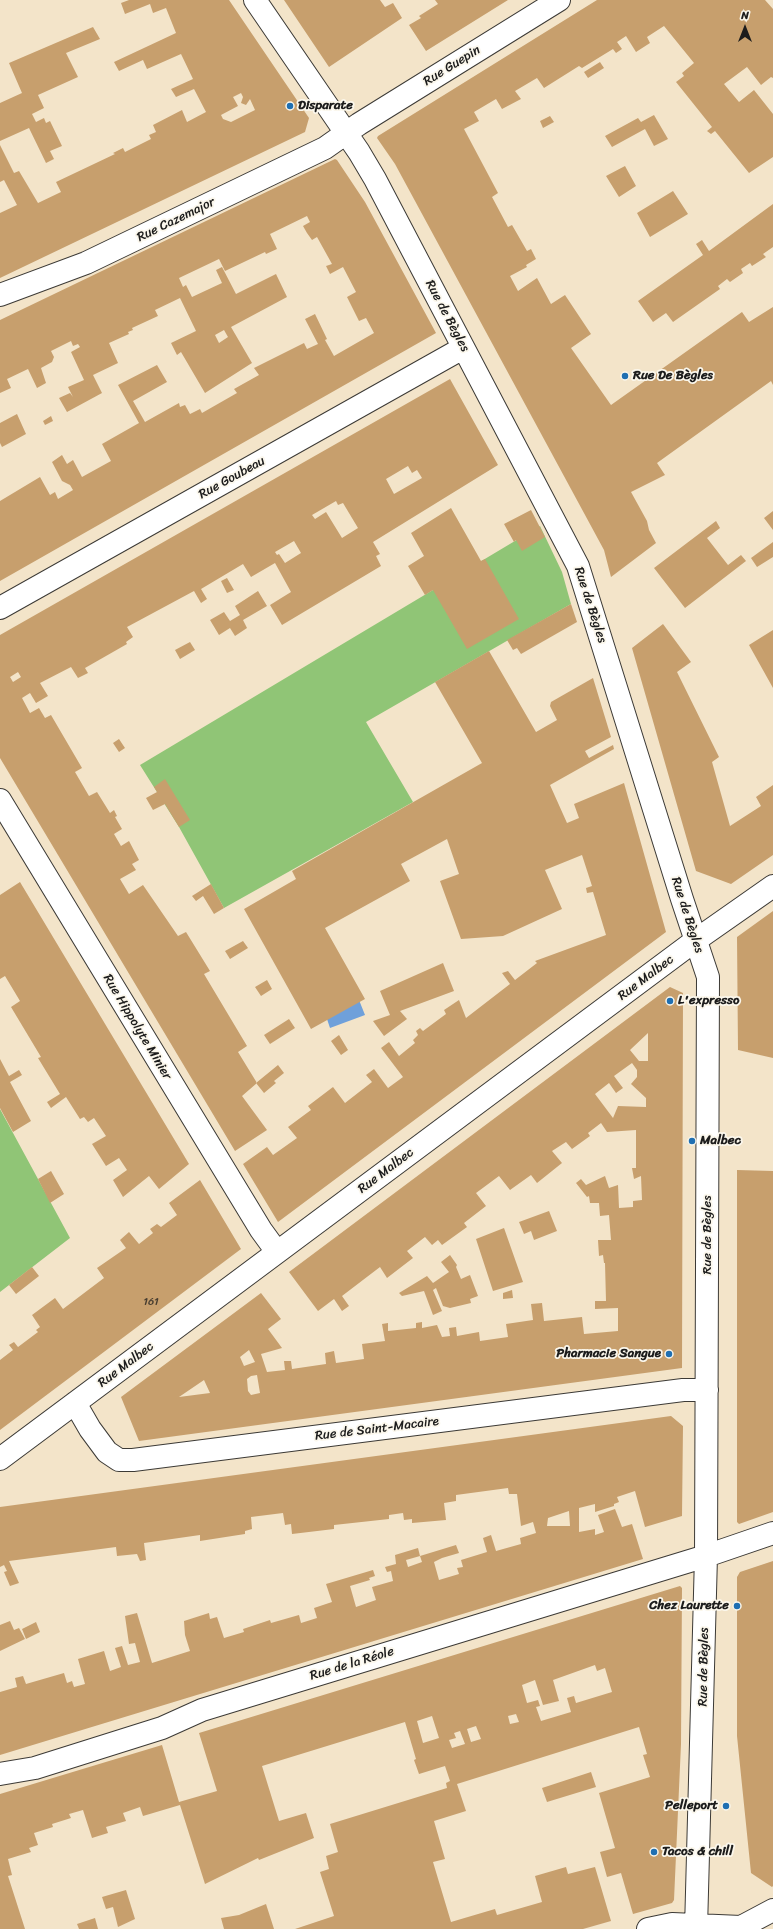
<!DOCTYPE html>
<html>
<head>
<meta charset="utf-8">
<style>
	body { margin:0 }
	#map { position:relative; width:773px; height:1929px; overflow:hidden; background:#f3e4c9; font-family:Sriracha,sans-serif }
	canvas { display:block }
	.north { position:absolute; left:725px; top:8px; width:40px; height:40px; -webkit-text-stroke:3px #fbf7ec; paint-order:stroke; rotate:0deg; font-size:11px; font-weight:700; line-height:16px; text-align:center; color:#1c1c1c }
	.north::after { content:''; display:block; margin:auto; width:14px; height:18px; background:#1c1c1c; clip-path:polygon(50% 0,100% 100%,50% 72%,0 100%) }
</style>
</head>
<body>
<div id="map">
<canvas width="773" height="1929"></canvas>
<div class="north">N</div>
</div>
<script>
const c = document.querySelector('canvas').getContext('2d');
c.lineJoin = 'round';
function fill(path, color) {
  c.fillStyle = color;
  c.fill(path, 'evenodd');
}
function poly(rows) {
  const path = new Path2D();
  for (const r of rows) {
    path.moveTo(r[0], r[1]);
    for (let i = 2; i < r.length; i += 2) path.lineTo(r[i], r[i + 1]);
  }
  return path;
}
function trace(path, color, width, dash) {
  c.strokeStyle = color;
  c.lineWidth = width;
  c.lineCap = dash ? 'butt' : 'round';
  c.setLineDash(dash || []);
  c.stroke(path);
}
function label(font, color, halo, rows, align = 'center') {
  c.font = font + ' Sriracha,sans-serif';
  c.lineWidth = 3.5;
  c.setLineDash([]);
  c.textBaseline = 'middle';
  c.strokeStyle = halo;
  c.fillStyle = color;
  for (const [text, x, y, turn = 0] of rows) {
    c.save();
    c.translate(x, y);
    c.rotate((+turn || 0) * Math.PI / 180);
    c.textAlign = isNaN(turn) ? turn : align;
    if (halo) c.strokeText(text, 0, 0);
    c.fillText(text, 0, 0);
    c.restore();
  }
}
fill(poly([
	[540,526,562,572,571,604,366,722,413,802,224,908,179,827,140,765],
	[0,1109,70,1238,0,1292]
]), '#90c576');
fill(poly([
	[359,1000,365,1015,330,1028,325,1013]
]), '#6fa0da');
fill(poly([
	[129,0,229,0,309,118,305,132,0,278,0,213,17,205,4,180,0,182,0,145,14,173,19,171,38,203,61,192,56,182,115,154,113,153,123,148,125,152,151,139,149,135,156,132,153,125,182,110,187,122,206,112,194,89,176,97,171,89,193,79,181,54,147,69,143,60,119,71,114,62,176,33,166,8,153,13,150,4,125,14,121,3],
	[241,93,243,97,241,103,246,105,250,99,255,110,231,122,223,119,221,115,238,106,233,97],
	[284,0,380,0,385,7,393,3,402,18,329,67],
	[435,0,508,0,426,51,409,25,421,18,419,16,438,4],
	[597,0,765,0,773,9,773,78,771,77,761,85,747,67,724,84,739,102,754,90,773,114,773,157,749,173,715,131,711,134,707,131,712,127,676,82,684,76,682,73,694,63,664,26,647,37,650,43,636,52,626,36,617,42,622,49,616,53,613,49,582,68,579,66,544,88,537,78,515,91,521,99,502,109,496,99,474,112,479,121,464,129,498,193,492,197,508,227,512,225,527,251,531,249,536,259,526,265,527,267,510,276,518,291,537,278,551,304,565,295,591,334,571,348,611,405,742,312,749,322,773,307,773,385,771,381,657,463,665,475,631,492,647,521,649,530,656,543,611,577,604,550,395,164,377,138,378,136],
	[93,27,100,39,66,53,78,77,38,95,44,108,32,114,36,122,44,118,46,123,50,121,62,146,50,151,54,159,46,163,29,128,0,141,0,103,22,93,9,63],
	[600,62,604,68,588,78,584,72],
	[654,115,668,139,654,146,645,129,612,147,605,136,638,118,641,122],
	[550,116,554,122,543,128,540,121],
	[335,159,337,160,365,202,436,333,0,581,0,501,40,477,50,495,55,492,58,499,73,490,70,485,62,481,52,462,62,455,67,464,73,460,82,477,111,461,102,444,139,423,118,385,157,365,167,382,133,401,145,422,179,403,180,407,185,405,190,414,200,409,202,413,237,393,234,389,259,375,254,368,304,343,307,349,318,344,305,319,315,314,327,339,325,340,334,356,374,333,366,318,359,321,347,297,356,292,343,267,330,274,326,266,332,264,317,237,312,240,307,233,303,226,310,222,307,216,270,234,277,249,266,254,265,252,225,271,219,259,179,278,183,287,186,285,192,297,222,283,216,270,222,267,236,294,276,274,287,297,231,327,252,363,205,393,181,352,177,355,171,343,196,331,180,298,155,310,158,316,132,328,133,330,128,332,129,334,109,343,118,363,93,375,102,393,67,412,59,398,70,393,73,397,68,387,84,380,71,352,80,347,78,344,73,346,71,341,51,351,54,357,52,362,41,368,46,383,37,388,28,369,7,379,11,388,0,393,0,320],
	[224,330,228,337,219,343,215,335],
	[625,166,636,186,619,197,606,176],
	[673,191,688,214,650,237,637,213],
	[773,204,773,247,763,254,766,257,752,266,750,263,741,269,743,273,730,282,727,279,718,286,720,289,673,322,666,313,653,322,638,301,703,255,696,244,702,240,709,251],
	[450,379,498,465,373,542,380,554,376,556,381,566,282,625,270,605,291,592,275,563,251,577,243,564,201,589,207,599,201,603,194,591,127,627,133,637,126,642,127,644,85,668,88,673,78,678,71,667,40,683,48,696,36,703,30,693,22,698,30,713,39,708,45,718,51,715,82,768,75,772,89,796,97,792,110,813,114,810,117,816,115,817,122,829,114,834,121,846,129,841,139,860,132,864,136,870,120,879,129,894,143,885,178,936,186,932,210,971,204,974,247,1046,238,1052,257,1083,242,1096,267,1130,235,1151,0,758,0,635],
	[408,466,412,473,417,470,422,478,394,494,386,479],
	[336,501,338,505,343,503,358,528,342,538,326,512,315,519,312,515],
	[294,541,301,553,285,563,279,554,277,555,275,552],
	[18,672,21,677,13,682,10,677],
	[17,414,26,434,2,447,0,443,0,423],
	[51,416,53,421,45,425,43,421],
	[451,508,481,561,485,559,519,619,467,649,433,590,425,595,408,566,424,556,411,533],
	[531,510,545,537,522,551,516,540,514,542,504,524],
	[773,511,773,530,764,518],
	[716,521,720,528,707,538,728,565,741,555,746,561,685,608,654,568],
	[773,542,773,557,757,567,751,558],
	[227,578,234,590,227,593,221,581],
	[258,591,267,606,243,620,247,628,235,636,230,628,219,635,210,620,224,612,230,621,240,615,235,606],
	[571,604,577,622,521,654,517,648,513,650,507,640],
	[663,624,691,662,677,672,719,757,712,762,730,826,761,806,756,797,773,785,773,855,731,884,696,871,632,648],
	[773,630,773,688,749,645],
	[190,642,195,650,180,659,175,650],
	[489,651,536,732,557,720,550,706,551,702,593,678,611,737,585,751,589,758,613,745,614,749,550,785,567,823,579,818,574,804,624,783,666,932,278,1222,243,1164,267,1147,273,1155,297,1138,288,1127,311,1110,308,1106,333,1087,345,1103,372,1082,366,1075,374,1069,388,1088,403,1077,381,1048,389,1042,399,1056,415,1043,413,1040,418,1035,416,1031,420,1028,423,1031,446,1014,444,1010,459,1000,466,1018,510,984,502,973,508,971,515,980,537,963,535,961,606,935,593,892,587,893,586,888,592,886,582,855,545,870,562,909,503,936,461,939,440,881,459,874,447,839,401,864,410,881,325,928,365,999,311,1029,244,909,296,879,292,871,482,763,435,682],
	[119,739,125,748,119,752,113,743],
	[165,779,190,820,179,827,165,804,153,810,146,798,157,792,154,787],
	[20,882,189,1164,159,1189,149,1176,123,1197,113,1180,127,1170,119,1158,106,1166,92,1144,106,1136,94,1118,88,1122,84,1117,80,1119,66,1097,51,1108,47,1102,60,1094,38,1058,41,1057,11,1007,20,1001,5,976,0,979,0,895],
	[211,884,224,908,214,914,203,896,196,901,192,896],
	[773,911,773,1058,738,1050,737,937],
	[243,941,248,948,230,959,225,951],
	[443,963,454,991,400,1011,407,1019,384,1036,373,1021,390,1015,380,991],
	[267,980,272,989,261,996,255,987],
	[670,987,683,993,682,1368,139,1441,121,1397,261,1293,281,1319,268,1329,282,1348,261,1354,267,1372,285,1370,284,1361,291,1361,292,1369,326,1364,325,1353,334,1351,336,1363,364,1359,362,1344,385,1341,382,1324,388,1323,388,1331,416,1328,416,1323,422,1322,422,1328,437,1325,442,1337,450,1336,449,1328,456,1327,457,1336,479,1332,480,1341,508,1337,506,1324,533,1320,531,1304,542,1303,544,1321,582,1317,584,1334,618,1331,618,1308,595,1309,595,1301,606,1301,605,1263,604,1263,603,1255,599,1256,598,1240,611,1240,609,1215,600,1216,599,1203,590,1203,589,1196,587,1197,576,1183,581,1179,586,1185,605,1176,609,1188,618,1185,619,1208,633,1207,633,1201,642,1200,641,1176,634,1179,632,1168,636,1168,636,1130,607,1132,601,1123,588,1133,590,1136,572,1149,566,1142,552,1151,562,1163,537,1183,531,1175,510,1190,499,1176,476,1193,486,1206,464,1223,467,1227,442,1245,438,1240,432,1245,425,1237,407,1251,413,1258,387,1278,380,1267,342,1296,349,1306,342,1311,334,1299,318,1311,289,1272],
	[648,1033,648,1061,639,1061,630,1050],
	[632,1063,637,1070,637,1077,631,1084,646,1098,646,1107,618,1106,613,1118,595,1094,609,1083,616,1093,623,1088,614,1076],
	[249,1350,255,1362,244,1366,240,1357],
	[257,1375,260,1393,251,1395,248,1391,247,1379,251,1376],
	[204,1380,210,1393,179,1397],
	[289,1019,295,1028,270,1044,264,1035],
	[339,1035,348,1050,341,1055,331,1041],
	[0,1059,9,1076,19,1070,22,1075,10,1082,31,1121,13,1132,0,1108],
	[278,1065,284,1073,274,1081,276,1083,264,1093,256,1083],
	[737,1170,773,1171,773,1512,739,1524,737,1522],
	[51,1171,64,1194,50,1203,38,1179],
	[200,1180,241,1249,0,1430,0,1360,13,1350,9,1345,14,1342,18,1347,38,1332,36,1330,40,1327,32,1315,55,1298,63,1309,104,1278,97,1268,126,1248,120,1240,129,1232,139,1244,153,1233,150,1229,157,1224,161,1227,177,1215,169,1203],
	[549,1211,557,1231,534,1240,531,1231,524,1234,519,1222],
	[504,1228,523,1282,493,1291,476,1239],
	[450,1255,457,1265,456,1267,461,1279,470,1275,478,1296,470,1299,471,1303,450,1308,443,1306,436,1288,433,1290,442,1311,433,1315,424,1291,402,1296,399,1293,427,1276,433,1283,449,1272,441,1262],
	[32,1267,39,1276,16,1294,9,1285],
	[512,1290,513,1298,503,1299,503,1293],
	[671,1416,683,1426,682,1516,645,1527,635,1491,617,1497,619,1502,614,1504,614,1506,595,1512,595,1504,579,1508,579,1532,595,1529,595,1535,604,1532,598,1515,615,1509,622,1527,632,1524,643,1559,0,1755,0,1692,17,1687,15,1678,23,1676,26,1684,64,1673,67,1683,72,1681,74,1687,85,1684,78,1659,104,1651,110,1671,121,1667,115,1648,122,1646,128,1665,140,1662,135,1643,129,1644,125,1616,137,1613,152,1663,190,1651,185,1635,184,1621,209,1613,210,1619,217,1617,224,1638,244,1632,243,1629,270,1620,271,1623,299,1615,301,1623,317,1618,314,1608,332,1602,326,1584,373,1570,375,1576,369,1578,370,1580,350,1586,356,1607,376,1600,372,1587,393,1581,391,1571,387,1572,385,1567,396,1564,395,1555,418,1548,420,1556,406,1560,408,1567,422,1562,420,1556,456,1545,459,1553,442,1558,434,1562,439,1580,459,1574,457,1568,463,1567,461,1560,487,1552,483,1538,491,1535,496,1551,521,1544,520,1538,536,1533,533,1522,521,1526,517,1494,509,1494,508,1488,456,1495,456,1501,444,1503,446,1520,412,1523,412,1519,404,1520,403,1513,389,1515,389,1519,334,1525,334,1529,292,1534,291,1524,285,1525,283,1513,251,1517,252,1529,245,1531,245,1534,200,1541,200,1535,144,1543,146,1560,140,1561,137,1554,117,1556,116,1547,9,1561,19,1583,10,1586,4,1572,7,1571,4,1565,0,1567,0,1507],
	[569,1511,570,1526,547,1526,548,1518],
	[773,1561,773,1886,772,1887,751,1873,737,1736,737,1577,740,1572],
	[680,1586,682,1588,681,1744,674,1900,672,1903,633,1914,621,1873,607,1877,600,1852,615,1848,599,1793,650,1777,643,1755,647,1754,639,1727,457,1784,466,1811,434,1821,445,1859,433,1862,451,1922,495,1909,497,1915,542,1902,535,1876,566,1867,568,1874,595,1867,611,1921,583,1929,295,1929,334,1916,320,1872,329,1869,326,1856,338,1852,330,1824,447,1788,446,1783,450,1781,445,1766,419,1774,414,1760,416,1759,405,1722,262,1766,279,1821,306,1813,314,1838,259,1860,258,1858,205,1884,180,1805,143,1816,140,1807,123,1813,126,1821,106,1827,108,1833,92,1838,83,1810,69,1814,71,1818,52,1824,53,1827,34,1833,38,1845,29,1848,31,1852,8,1859,12,1875,8,1876,25,1929,0,1929,0,1794,162,1745,179,1802,217,1791,199,1733],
	[595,1665,597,1671,605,1668,612,1692,576,1703,574,1696,567,1698,571,1712,541,1721,536,1707,540,1706,538,1700,527,1703,522,1685,535,1680,543,1705,559,1701,553,1680],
	[516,1714,519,1722,510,1724,508,1716],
	[432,1716,439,1738,423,1743,417,1721],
	[476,1726,481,1739,471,1742,467,1729],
	[460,1731,465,1744,452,1748,449,1740,456,1738,454,1733],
	[10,1621,14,1630,19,1628,25,1639,0,1651,0,1625],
	[36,1622,40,1632,26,1639,22,1629],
	[591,1772,596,1787,547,1802,542,1788],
	[126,1890,135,1919,118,1927,113,1907,106,1909,102,1897],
	[266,1904,274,1929,224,1929,221,1918,239,1915],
	[95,1918,98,1929,79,1929,77,1924]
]), '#c79f6d');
const minor = poly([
	[255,0,359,152,375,179,578,566,682,899,708,977,706,1556,696,1929],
	[0,295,86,263,325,148,359,124,559,0],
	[0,608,463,348],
	[0,800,261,1230,277,1252],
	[75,1403,90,1429,107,1452,119,1460,133,1460,683,1390,707,1390],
	[0,1459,696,940,773,886],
	[0,1774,35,1768,162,1728,202,1710,706,1556,773,1533],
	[648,1929,672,1924,741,1927,773,1910]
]);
trace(minor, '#3c3a36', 24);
trace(minor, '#fff', 22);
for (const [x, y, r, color] of [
	[290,106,4,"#1f6fb2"],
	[625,376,4,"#1f6fb2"],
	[670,1001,4,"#1f6fb2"],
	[692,1141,4,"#1f6fb2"],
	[669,1354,4,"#1f6fb2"],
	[737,1606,4,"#1f6fb2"],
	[726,1806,4,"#1f6fb2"],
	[654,1852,4,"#1f6fb2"]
]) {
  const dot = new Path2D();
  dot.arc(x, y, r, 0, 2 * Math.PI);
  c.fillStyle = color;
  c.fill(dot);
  trace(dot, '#fbf7ec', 1.5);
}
label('11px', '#473d30', null, [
	["161",151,1302]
]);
label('13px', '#1c1c1c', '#fbf7ec', [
	["Rue Guepin",452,66,-32],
	["Rue Cazemajor",176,220,-26],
	["Rue de Bègles",447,316,62],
	["Rue Goubeau",232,478,-29],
	["Rue de Bègles",590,605,72],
	["Rue de Bègles",687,915,72],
	["Rue Malbec",646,978,-37],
	["Rue Hippolyte Minier",137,1027,59],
	["Rue Malbec",386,1171,-37],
	["Rue de Bègles",708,1235,-90],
	["Rue Malbec",126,1365,-37],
	["Rue de Saint-Macaire",377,1429,-7],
	["Rue de la Réole",352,1664,-17],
	["Rue de Bègles",704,1667,-89]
]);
label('bold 13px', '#1c1c1c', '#fbf7ec', [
	["Disparate",298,106],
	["Rue De Bègles",633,376],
	["L'expresso",678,1001],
	["Malbec",700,1141],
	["Pharmacie Sangue",661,1354,"right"],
	["Chez Laurette",729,1606,"right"],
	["Pelleport",718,1806,"right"],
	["Tacos & chill",662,1852]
], 'left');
</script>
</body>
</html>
